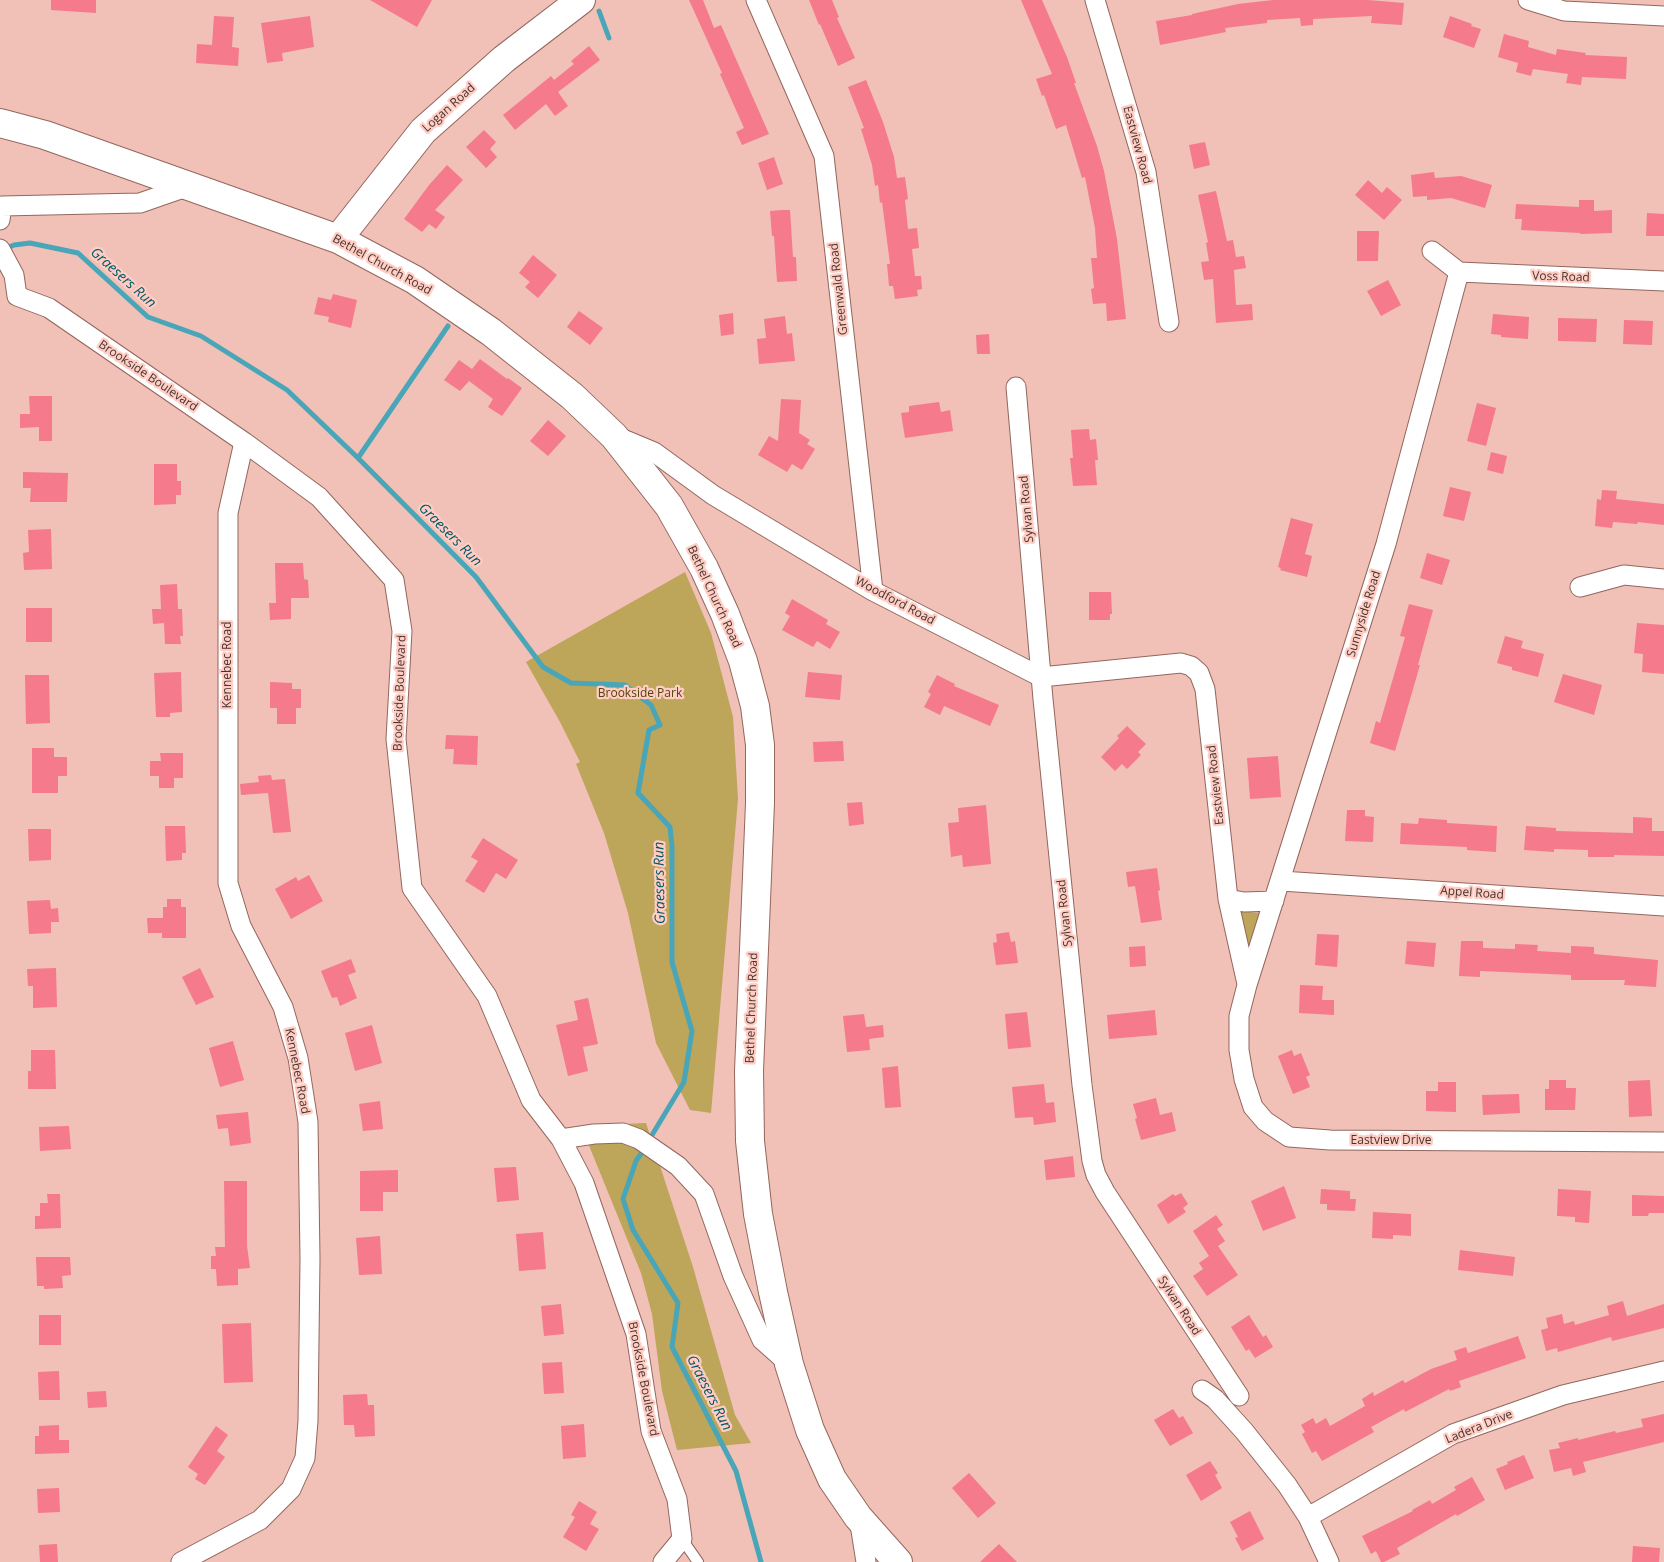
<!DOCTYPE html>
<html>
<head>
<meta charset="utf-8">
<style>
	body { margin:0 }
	canvas { display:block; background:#f1c0b6 }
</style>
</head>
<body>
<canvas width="1664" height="1562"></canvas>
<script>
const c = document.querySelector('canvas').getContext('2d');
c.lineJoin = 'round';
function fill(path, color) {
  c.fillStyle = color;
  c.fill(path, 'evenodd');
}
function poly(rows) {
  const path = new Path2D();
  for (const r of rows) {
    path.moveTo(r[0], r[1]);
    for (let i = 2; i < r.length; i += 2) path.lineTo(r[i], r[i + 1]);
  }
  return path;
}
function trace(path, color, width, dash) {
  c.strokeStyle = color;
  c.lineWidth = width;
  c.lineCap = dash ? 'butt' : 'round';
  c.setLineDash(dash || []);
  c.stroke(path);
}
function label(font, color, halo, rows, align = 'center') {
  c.font = font + ' "Open Sans",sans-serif';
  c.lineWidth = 4.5;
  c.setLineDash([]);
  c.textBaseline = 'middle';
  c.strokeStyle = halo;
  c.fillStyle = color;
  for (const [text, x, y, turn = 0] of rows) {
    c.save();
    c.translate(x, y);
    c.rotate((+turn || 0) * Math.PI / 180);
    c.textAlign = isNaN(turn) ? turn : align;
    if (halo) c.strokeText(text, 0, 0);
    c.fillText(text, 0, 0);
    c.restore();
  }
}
fill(poly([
	[685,572,711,633,733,717,738,799,711,1113,690,1110,656,1043,628,913,604,833,576,764,580,762,560,722,526,662],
	[1235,909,1262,914,1246,962],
	[646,1123,693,1267,735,1415,751,1443,677,1450,662,1391,652,1314,641,1273,581,1126]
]), '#bda55a');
trace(poly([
	[599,11,609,38],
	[5,249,14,245,30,243,78,253,148,317,201,336,287,390,358,458,476,577,543,667,571,683,625,685,651,705,660,725,649,730,638,793,670,827,672,846,672,962,692,1031,684,1082,649,1140],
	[358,458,448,326],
	[645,1148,636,1161,623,1199,633,1230,678,1303,672,1347,736,1471,761,1562]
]), '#48a6b8', 5);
fill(poly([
	[51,0,96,0,96,13,51,10],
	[370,0,432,0,417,27],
	[689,0,703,0,714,28,721,25,769,134,742,145,736,132,744,128,720,74,722,73],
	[809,0,832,0,839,17,837,18,855,58,838,66,820,24,819,25],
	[1021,0,1042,0,1067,57,1076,83,1074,83,1097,146,1104,171,1117,239,1126,319,1107,321,1106,303,1093,304,1091,289,1094,288,1091,258,1097,258,1095,228,1085,177,1082,178,1066,125,1056,129,1044,95,1042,96,1036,79,1052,74],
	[1273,0,1368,0,1404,3,1402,25,1371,23,1372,16,1313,19,1313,25,1301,26,1300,18,1267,20,1267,23,1225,28,1226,32,1160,45,1156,21,1192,15,1192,14,1238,4],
	[214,16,234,17,232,47,239,48,238,66,196,63,197,44,212,45],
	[310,16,314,47,282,53,283,61,267,63,261,23],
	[1450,16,1472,24,1471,26,1481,29,1474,48,1443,37],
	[1504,34,1529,41,1528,47,1556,55,1557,49,1586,53,1585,55,1627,57,1626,79,1582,77,1581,85,1566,83,1568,74,1533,69,1531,76,1516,72,1518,63,1498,57],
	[589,46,600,60,558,92,568,106,555,116,546,104,515,130,503,115,551,76,554,80,574,64,571,61],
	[866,80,883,122,894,157,897,178,905,177,908,199,905,200,908,229,917,228,919,248,912,249,915,276,921,276,922,289,917,290,918,296,895,299,893,286,889,286,887,264,890,264,882,202,880,203,878,185,875,186,872,165,861,129,864,128,848,87],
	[484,130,496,142,490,149,497,157,486,168,466,147],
	[1205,142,1210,165,1194,169,1189,145],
	[774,157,783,184,767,190,758,163],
	[447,165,463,180,435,210,445,217,436,229,429,224,422,232,404,219,429,185],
	[1434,172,1435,178,1461,176,1492,185,1485,208,1451,198,1427,200,1427,196,1413,197,1411,175],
	[1368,180,1382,193,1387,187,1402,200,1384,220,1355,195],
	[1216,191,1227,241,1233,240,1236,257,1244,256,1246,268,1234,270,1236,305,1252,304,1253,320,1216,323,1213,279,1204,280,1201,262,1209,261,1206,243,1208,242,1198,195],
	[1579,200,1594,200,1594,211,1612,210,1612,233,1580,234,1580,233,1521,230,1522,219,1515,219,1516,204,1579,207],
	[782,210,790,210,793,257,796,257,797,281,777,282,774,236,772,236,770,211],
	[1647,213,1664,214,1664,236,1646,236],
	[1357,231,1379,231,1378,261,1357,261],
	[533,255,557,275,538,298,525,287,530,282,519,273],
	[1388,280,1401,305,1381,316,1367,291],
	[333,294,357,300,351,328,328,322,329,317,314,314,318,297,331,300],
	[579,311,603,328,590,345,567,327],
	[733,313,734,334,721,336,719,315],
	[1493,314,1529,317,1528,339,1501,337,1501,335,1491,334],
	[785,316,787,334,792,333,795,361,759,364,757,339,766,338,764,319],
	[1558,318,1597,319,1596,342,1558,341],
	[1624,320,1653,321,1652,345,1623,344],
	[989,334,990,354,977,354,976,335],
	[480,359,507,379,508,378,522,388,502,416,488,407,493,399,469,381,460,391,444,380,459,360,472,369],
	[29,396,52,396,52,441,39,441,39,427,20,428,20,414,30,414],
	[781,399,801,400,799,433,810,440,807,444,815,449,802,470,792,464,787,472,758,455,769,436,778,441],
	[939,402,941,412,950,410,953,431,905,438,901,413,909,412,909,406],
	[1477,403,1496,408,1486,446,1467,441],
	[548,420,566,436,548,456,530,441],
	[1089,429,1090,440,1096,439,1098,460,1095,460,1097,485,1073,486,1070,458,1073,458,1071,430],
	[1491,452,1507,456,1503,474,1487,470],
	[154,464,177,464,177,481,181,481,181,495,176,495,176,504,154,505],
	[23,472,68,473,67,502,30,502,31,488,23,488],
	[1450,487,1471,492,1464,521,1443,516],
	[1602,490,1617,491,1616,499,1664,504,1664,525,1638,522,1637,524,1613,522,1612,528,1595,526,1597,499,1601,500],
	[1291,518,1313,524,1305,554,1312,556,1307,577,1280,570,1281,568,1278,567],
	[51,529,52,569,24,570,23,553,29,552,28,530],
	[1427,553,1450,560,1442,585,1420,578],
	[275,563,303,563,304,579,308,580,309,598,291,598,291,619,270,620,269,603,276,603],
	[177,584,178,609,182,609,183,636,180,636,181,644,165,644,164,623,153,624,152,609,161,609,160,585],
	[1089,592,1111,592,1112,614,1110,614,1110,620,1089,620],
	[792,599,828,620,826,624,840,632,830,649,817,641,813,647,782,630,790,616,785,613],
	[1409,604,1433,610,1418,665,1420,665,1395,751,1370,743,1376,721,1380,723,1405,637,1400,636],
	[26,608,52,608,52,642,26,642],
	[1637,623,1664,625,1664,674,1642,672,1643,654,1634,653],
	[1505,636,1523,641,1521,648,1544,654,1538,677,1512,670,1512,667,1497,663],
	[181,672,182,712,170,713,170,717,156,717,154,673],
	[808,672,842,675,840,700,805,697],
	[1563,674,1602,685,1594,715,1554,702],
	[25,675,49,675,50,723,26,724],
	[937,675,955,684,954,686,999,705,990,726,944,706,940,715,924,707,931,694,928,692],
	[270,682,292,683,292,689,301,689,301,708,296,708,296,724,277,724,277,708,270,708],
	[1127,726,1146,744,1138,752,1141,755,1127,769,1122,764,1115,771,1101,757,1119,738,1117,736],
	[446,735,478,736,477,765,453,764,454,749,445,749],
	[843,741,844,761,814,762,813,742],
	[32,748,54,748,54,757,67,757,67,776,58,776,58,793,32,793],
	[160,753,183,753,183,778,174,778,174,788,159,788,159,776,150,776,150,761,161,761],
	[1278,756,1281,797,1250,799,1247,758],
	[271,775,272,780,285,779,291,832,273,833,268,793,241,795,240,784,259,782,258,776],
	[862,802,864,824,849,826,847,803],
	[986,805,991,864,963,867,962,855,951,857,948,823,959,822,958,808],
	[1347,810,1365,810,1365,816,1374,817,1373,842,1345,841],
	[1633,817,1652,818,1652,831,1664,831,1664,856,1614,855,1614,857,1588,857,1588,850,1554,849,1554,852,1524,850,1526,826,1556,828,1556,831,1633,833],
	[1419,818,1447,820,1447,823,1497,826,1496,852,1467,850,1467,847,1400,844,1401,823,1418,824],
	[165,826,185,826,186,853,182,853,182,860,166,861],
	[28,829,51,829,51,860,29,861],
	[483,838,518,860,506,879,496,873,484,893,465,881,478,861,471,857],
	[1157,868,1160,890,1158,891,1162,920,1141,923,1135,886,1128,887,1126,872],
	[309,875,323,901,291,919,275,889,296,877,298,881],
	[167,899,181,899,181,907,186,907,186,938,162,938,162,933,148,933,147,918,163,918,163,907,167,907],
	[50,900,51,909,58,908,59,922,51,922,51,933,29,934,27,901],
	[1009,932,1011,942,1015,941,1018,963,996,965,993,943,997,942,996,934],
	[1317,934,1339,935,1337,967,1315,965],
	[1407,941,1436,943,1434,967,1405,964],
	[1461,941,1483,941,1483,948,1515,949,1515,944,1538,945,1537,951,1571,953,1571,946,1594,947,1594,954,1658,960,1656,987,1624,985,1625,980,1571,980,1571,975,1480,971,1480,977,1459,976],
	[1145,946,1146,966,1130,967,1129,947],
	[351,959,356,972,348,975,357,998,340,1006,337,997,332,998,321,971],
	[56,968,57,1007,33,1008,33,986,28,986,27,969],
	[200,968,214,997,196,1005,182,977],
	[1300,985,1323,986,1322,1000,1334,1000,1334,1015,1299,1013],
	[588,998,598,1044,583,1047,588,1071,568,1076,556,1025,578,1020,574,1001],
	[1155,1010,1157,1035,1109,1039,1107,1015],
	[1027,1012,1031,1047,1008,1049,1005,1014],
	[864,1014,866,1027,883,1025,884,1037,869,1039,870,1050,847,1052,843,1016],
	[372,1025,382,1063,355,1071,345,1033],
	[233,1041,244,1080,220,1087,209,1048],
	[31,1050,55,1050,56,1089,28,1089,28,1071,31,1071],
	[1292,1050,1294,1056,1301,1053,1310,1075,1306,1077,1310,1087,1293,1094,1278,1056],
	[898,1066,901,1107,885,1108,882,1068],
	[1549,1080,1566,1080,1566,1088,1576,1088,1575,1110,1545,1110,1545,1089,1549,1089],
	[1650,1080,1652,1116,1629,1117,1628,1081],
	[1438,1082,1456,1082,1456,1112,1426,1111,1426,1091,1438,1091],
	[1044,1084,1046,1103,1054,1102,1056,1122,1034,1125,1033,1117,1015,1118,1012,1087],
	[1519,1094,1520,1113,1483,1115,1482,1095],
	[1156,1098,1160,1115,1172,1112,1176,1131,1141,1140,1135,1119,1137,1118,1133,1104],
	[380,1101,383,1129,363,1131,359,1104],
	[248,1112,251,1143,230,1146,228,1128,218,1129,216,1115],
	[69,1126,71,1149,40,1151,39,1127],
	[1073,1156,1075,1177,1046,1180,1044,1160],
	[516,1167,519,1200,497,1202,494,1168],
	[398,1170,398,1192,383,1192,383,1211,360,1211,360,1171],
	[224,1181,247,1181,247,1246,250,1268,238,1269,238,1285,217,1286,216,1269,211,1269,211,1256,216,1256,215,1247,225,1247],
	[1284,1186,1296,1218,1263,1231,1251,1201],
	[1321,1189,1350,1191,1350,1199,1356,1199,1355,1211,1327,1210,1327,1204,1320,1204],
	[1558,1189,1591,1191,1589,1223,1575,1222,1575,1217,1557,1216],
	[1181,1193,1188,1204,1183,1208,1186,1212,1168,1224,1157,1205,1173,1194,1175,1196],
	[47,1194,60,1194,61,1228,35,1229,35,1216,40,1216,40,1203,48,1203],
	[1632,1195,1664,1196,1664,1213,1649,1213,1648,1216,1632,1216],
	[1373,1212,1411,1214,1411,1236,1393,1235,1393,1239,1372,1238],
	[1216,1215,1223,1225,1217,1229,1225,1241,1218,1246,1238,1275,1207,1296,1193,1276,1203,1269,1199,1263,1209,1256,1193,1231],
	[543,1232,546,1269,519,1271,516,1234],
	[380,1236,382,1274,359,1275,356,1238],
	[1460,1250,1515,1257,1513,1276,1458,1270],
	[36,1257,70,1257,71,1275,62,1276,63,1288,44,1289,44,1286,37,1286],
	[1623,1301,1627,1316,1664,1304,1664,1328,1612,1341,1611,1337,1558,1352,1557,1348,1546,1351,1541,1330,1548,1328,1546,1318,1562,1314,1564,1324,1574,1321,1575,1325,1609,1315,1607,1306],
	[561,1304,564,1334,544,1336,541,1306],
	[39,1315,61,1315,61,1345,39,1345],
	[1249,1315,1263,1337,1266,1335,1273,1347,1255,1358,1249,1349,1246,1351,1231,1327],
	[251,1323,253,1382,224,1383,222,1324],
	[1518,1336,1526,1358,1459,1381,1461,1387,1450,1391,1449,1389,1405,1412,1404,1409,1371,1427,1374,1432,1322,1461,1316,1451,1312,1453,1302,1434,1305,1432,1301,1425,1313,1418,1316,1424,1326,1418,1330,1426,1365,1406,1362,1399,1373,1392,1374,1396,1403,1380,1405,1383,1431,1369,1457,1360,1454,1351,1466,1347,1468,1353],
	[562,1362,564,1393,544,1394,542,1363],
	[59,1371,60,1400,39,1400,38,1372],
	[106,1391,107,1407,88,1408,87,1392],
	[367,1394,368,1405,374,1405,375,1436,355,1437,354,1425,344,1425,343,1395],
	[1173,1409,1179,1418,1183,1416,1193,1433,1170,1446,1154,1420],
	[1664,1414,1664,1442,1583,1462,1586,1472,1573,1476,1571,1468,1554,1472,1549,1450,1560,1448,1558,1443,1578,1438,1578,1440,1615,1431,1616,1433,1643,1427,1641,1419],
	[584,1424,586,1457,563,1459,561,1426],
	[59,1425,59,1440,69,1440,69,1453,35,1454,35,1436,39,1436,39,1426],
	[216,1426,228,1435,217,1451,225,1457,205,1485,195,1479,198,1474,188,1467],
	[1524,1455,1534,1478,1505,1490,1496,1469,1508,1464,1507,1462],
	[1210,1461,1218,1473,1215,1475,1222,1488,1201,1501,1186,1475],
	[969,1473,996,1503,978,1518,952,1488],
	[1472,1477,1485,1500,1457,1516,1456,1514,1397,1548,1400,1554,1384,1562,1381,1562,1376,1551,1371,1554,1362,1536,1413,1511,1412,1510,1430,1500,1432,1504,1456,1490,1454,1487],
	[59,1488,60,1512,38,1513,37,1489],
	[579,1501,597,1512,590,1524,599,1529,586,1551,563,1537,575,1517,571,1515],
	[1250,1511,1264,1539,1242,1551,1235,1538,1238,1537,1230,1522],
	[57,1544,58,1562,40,1562,39,1545],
	[999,1544,1017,1562,980,1562],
	[1633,1546,1660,1548,1659,1562,1632,1562]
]), '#f57a8c');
const lane = poly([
	[682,1539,698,1562]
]);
const street = poly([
	[756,0,824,156,873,591],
	[1095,0,1146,172,1169,322],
	[1528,0,1564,11,1664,16],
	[0,220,2,206,140,203,189,186],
	[0,249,14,275,17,296,49,308,244,442,319,497,394,580,402,631,396,739,412,888,487,996,531,1100,561,1139,584,1183,636,1334,651,1431,677,1499,682,1539,663,1562],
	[1432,251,1459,272],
	[1459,272,1386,544,1247,985,1239,1016,1239,1050,1244,1079,1253,1107,1265,1121,1289,1137,1330,1140,1664,1142],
	[1459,272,1664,281],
	[1016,387,1043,699,1082,1085,1092,1161,1096,1175,1105,1192,1239,1396],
	[618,437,654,452,713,495,873,591,1041,677,1181,663,1191,666,1199,673,1205,689,1228,899,1247,984],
	[1580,587,1624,575,1664,579],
	[1281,881,1664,906],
	[1228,899,1244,902,1274,901],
	[561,1139,594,1134,623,1133,639,1139,678,1166,704,1194,733,1276,762,1340,789,1364],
	[1202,1390,1215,1399,1244,1431,1287,1485,1308,1517,1329,1562],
	[1308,1517,1453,1434,1563,1395,1664,1371],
	[859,1518,866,1562],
	[181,1562,260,1520,291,1489,305,1458,308,1421,310,1259,308,1122,298,1058,283,1007,241,926,228,883,228,513,244,442]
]);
const secondary = poly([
	[0,123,45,135,338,239,415,280,491,332,572,396,614,436,669,506,704,568,725,614,743,661,755,706,760,745,760,803,749,1071,750,1141,758,1214,773,1292,789,1364,810,1430,832,1479,858,1517,898,1562],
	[338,239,423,131,504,59,581,0]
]);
trace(lane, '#93675e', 12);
trace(street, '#93675e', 21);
trace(secondary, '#93675e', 30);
trace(lane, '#fff', 10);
trace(street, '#fff', 19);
trace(secondary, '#fff', 28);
label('12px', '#46332f', '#ffcdc3', [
	["Logan Road",449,108,-42],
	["Eastview Road",1137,145,75],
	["Bethel Church Road",382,265,29],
	["Voss Road",1561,277,2],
	["Greenwald Road",839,289,-96],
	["Brookside Boulevard",148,376,34],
	["Sylvan Road",1027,509,-95],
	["Bethel Church Road",714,597,65],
	["Woodford Road",895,601,28],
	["Sunnyside Road",1364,614,-73],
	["Kennebec Road",228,665,-90],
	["Brookside Boulevard",400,693,-88],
	["Eastview Road",1216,785,-96],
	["Appel Road",1472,893,4],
	["Sylvan Road",1065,913,-96],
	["Bethel Church Road",752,1008,-88],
	["Kennebec Road",297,1071,79],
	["Eastview Drive",1391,1141],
	["Sylvan Road",1179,1306,57],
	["Brookside Boulevard",643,1379,79],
	["Ladera Drive",1479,1427,-22]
]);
label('12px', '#53430c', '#ffcdc3', [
	["Brookside Park",640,694]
]);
label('italic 14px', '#015764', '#ffcdc3', [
	["Graesers Run",123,278,42],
	["Graesers Run",450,535,45],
	["Graesers Run",660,883,-91],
	["Graesers Run",709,1393,63]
]);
</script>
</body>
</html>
